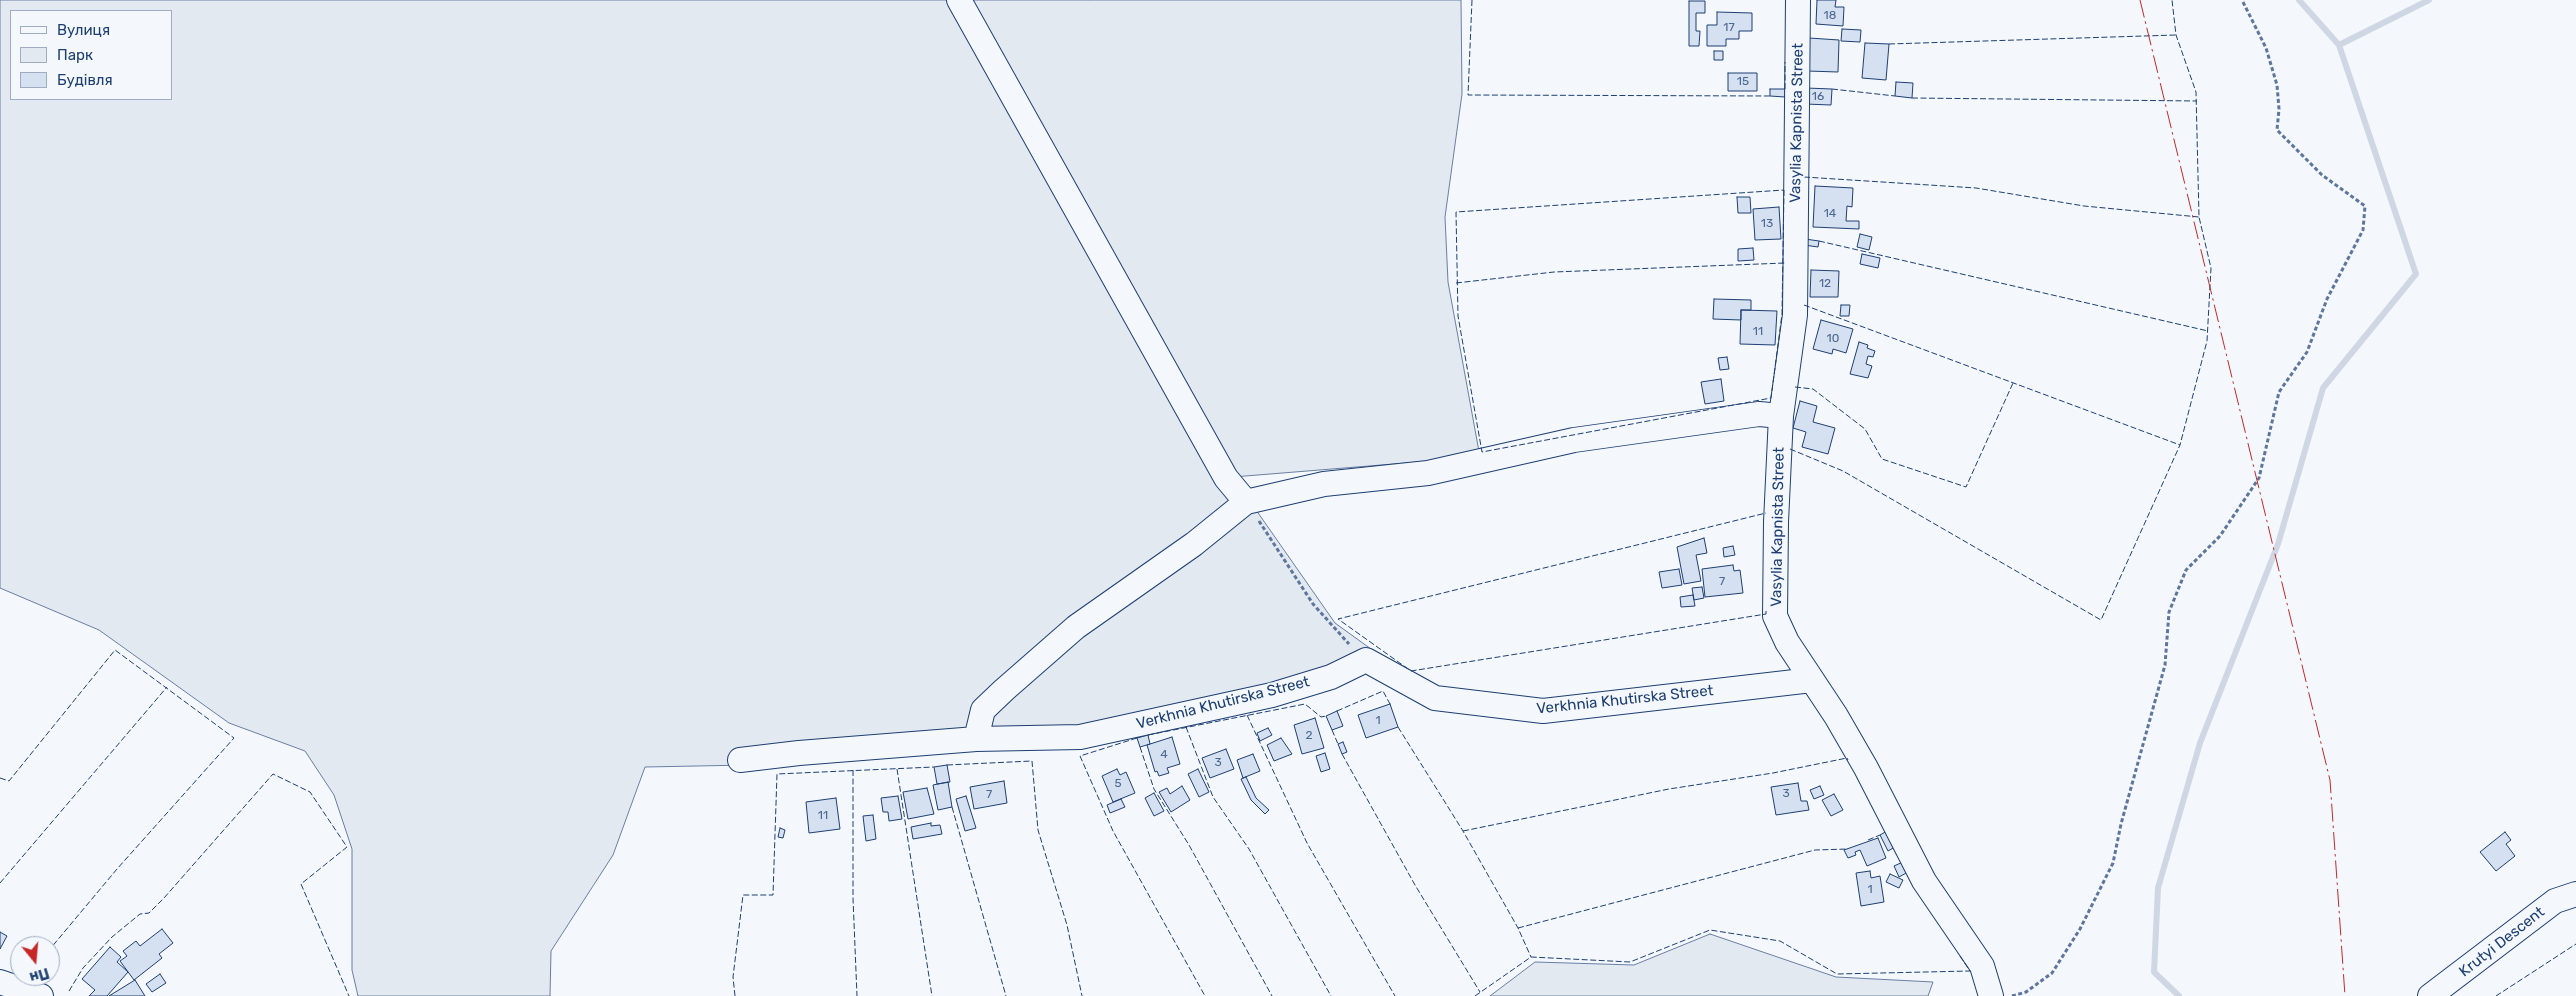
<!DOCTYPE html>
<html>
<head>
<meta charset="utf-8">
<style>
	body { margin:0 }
	#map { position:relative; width:2576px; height:996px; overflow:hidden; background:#f4f7fb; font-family:Rubik,sans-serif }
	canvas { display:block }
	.legend { position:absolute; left:10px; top:10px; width:162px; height:90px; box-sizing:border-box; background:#f4f7fb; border:1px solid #9eadc5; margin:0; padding:6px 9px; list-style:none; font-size:15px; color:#1d3f73 }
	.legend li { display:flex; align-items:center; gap:10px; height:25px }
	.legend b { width:25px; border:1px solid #9eadc5 }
	.north { position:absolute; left:10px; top:936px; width:50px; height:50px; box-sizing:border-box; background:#f4f7fb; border:1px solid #9eadc5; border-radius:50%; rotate:163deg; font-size:14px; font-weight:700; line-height:20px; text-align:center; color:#1d3f73 }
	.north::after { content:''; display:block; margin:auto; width:18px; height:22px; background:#c62828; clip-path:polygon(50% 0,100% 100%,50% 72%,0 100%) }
</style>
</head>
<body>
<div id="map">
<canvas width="2576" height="996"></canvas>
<ul class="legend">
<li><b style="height:6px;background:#f4f7fb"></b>Вулиця</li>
<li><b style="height:14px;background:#e3e9f0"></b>Парк</li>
<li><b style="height:14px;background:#d5e0f0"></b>Будівля</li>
</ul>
<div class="north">Пн</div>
</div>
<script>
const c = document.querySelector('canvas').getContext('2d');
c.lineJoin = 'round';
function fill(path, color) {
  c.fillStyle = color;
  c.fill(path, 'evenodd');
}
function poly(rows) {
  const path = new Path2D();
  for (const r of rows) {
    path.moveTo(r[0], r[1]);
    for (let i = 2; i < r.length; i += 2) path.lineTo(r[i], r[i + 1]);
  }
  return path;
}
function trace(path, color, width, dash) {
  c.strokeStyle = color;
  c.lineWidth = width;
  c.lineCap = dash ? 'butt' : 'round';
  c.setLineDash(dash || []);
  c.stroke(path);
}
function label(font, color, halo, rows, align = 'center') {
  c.font = font + ' Rubik,sans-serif';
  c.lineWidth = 4;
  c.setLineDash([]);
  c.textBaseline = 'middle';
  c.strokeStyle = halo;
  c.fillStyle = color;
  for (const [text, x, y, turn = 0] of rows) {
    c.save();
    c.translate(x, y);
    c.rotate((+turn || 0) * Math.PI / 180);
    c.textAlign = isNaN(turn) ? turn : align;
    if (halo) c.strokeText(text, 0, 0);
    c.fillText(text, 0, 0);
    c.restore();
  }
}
const green = poly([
	[0,0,1461,0,1462,94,1445,217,1448,282,1480,457,1233,477,1335,623,1407,675,1364,669,1271,701,976,745,800,764,645,767,613,855,551,951,550,996,358,996,352,970,352,849,334,795,305,751,229,723,99,630,0,588,0,0],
	[11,11,171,11,171,99,11,99,11,11],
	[1710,934,1836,977,1933,982,1928,996,1490,996,1535,962,1634,965,1710,934]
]);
fill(green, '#e3e9f0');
trace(green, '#687fa3', 1);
trace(poly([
	[2339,45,2429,0],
	[2179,996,2154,972,2158,888,2200,743,2278,544,2323,388,2416,274,2339,45,2299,0]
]), '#cfd7e4', 6);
const building = poly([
	[1817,0,1836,0,1835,7,1844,7,1843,26,1816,24,1817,0],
	[1689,1,1705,1,1705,13,1696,13,1696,31,1700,31,1699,46,1689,46,1689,1],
	[1717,12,1752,13,1752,31,1739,31,1739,39,1726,39,1726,46,1707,46,1707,25,1717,25,1717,12],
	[1842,29,1861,30,1860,42,1841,41,1842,29],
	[1809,38,1839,40,1838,72,1807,71,1809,38],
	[1865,43,1889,44,1886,80,1862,78,1865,43],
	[1714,51,1723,51,1723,60,1714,60,1714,51],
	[1728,73,1757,73,1757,91,1728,91,1728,73],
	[1896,82,1913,83,1912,98,1895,96,1896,82],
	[1806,88,1832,89,1831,105,1805,104,1806,88],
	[1770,89,1785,89,1785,97,1770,96,1770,89],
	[1815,186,1853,188,1852,207,1847,206,1846,221,1859,221,1859,229,1813,227,1815,186],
	[1737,197,1750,197,1751,213,1738,213,1737,197],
	[1779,207,1781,239,1755,240,1753,209,1779,207],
	[1860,234,1872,237,1869,250,1857,247,1860,234],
	[1805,239,1819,241,1818,247,1804,245,1805,239],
	[1753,248,1754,260,1738,261,1738,249,1753,248],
	[1862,254,1880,258,1878,268,1860,264,1862,254],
	[1811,270,1839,271,1838,297,1810,297,1811,270],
	[1714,299,1751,300,1751,310,1741,310,1741,320,1713,319,1714,299],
	[1841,305,1850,305,1849,316,1840,316,1841,305],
	[1741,310,1777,311,1775,345,1740,344,1741,310],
	[1821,320,1853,329,1846,353,1833,349,1832,354,1813,349,1821,320],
	[1859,342,1868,345,1867,348,1875,351,1873,357,1868,356,1866,364,1872,366,1868,378,1850,374,1859,342],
	[1727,357,1729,369,1720,370,1718,358,1727,357],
	[1721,379,1724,401,1705,404,1701,382,1721,379],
	[1800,401,1817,406,1813,422,1835,428,1828,454,1802,447,1806,432,1793,428,1800,401],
	[1704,538,1707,553,1696,555,1701,581,1684,584,1677,547,1704,538],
	[1733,546,1735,555,1724,557,1723,548,1733,546],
	[1733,565,1734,571,1740,570,1743,593,1705,597,1702,569,1733,565],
	[1679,569,1682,585,1662,588,1659,572,1679,569],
	[1702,587,1704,598,1694,600,1692,588,1702,587],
	[1693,595,1695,606,1681,607,1680,597,1693,595],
	[1390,704,1398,727,1366,738,1358,715,1390,704],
	[1337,711,1343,726,1332,730,1326,716,1337,711],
	[1315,718,1324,748,1302,754,1294,725,1315,718],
	[1268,728,1272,735,1260,741,1257,733,1268,728],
	[1148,735,1150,744,1140,747,1137,738,1148,735],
	[1172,737,1180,764,1167,768,1169,773,1159,776,1157,771,1155,772,1147,745,1172,737],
	[1281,738,1292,754,1274,761,1267,745,1281,738],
	[1343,742,1347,752,1342,754,1338,744,1343,742],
	[1226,749,1234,769,1210,778,1202,758,1226,749],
	[1325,753,1330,769,1321,772,1316,756,1325,753],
	[1253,754,1260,771,1243,778,1237,760,1253,754],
	[947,765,950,782,937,784,934,767,947,765],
	[1117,769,1120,775,1126,772,1135,793,1113,802,1102,776,1117,769],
	[1198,769,1209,792,1199,797,1188,774,1198,769],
	[1246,777,1256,798,1269,810,1265,814,1251,800,1241,779,1246,777],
	[1004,781,1007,803,974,809,970,787,1004,781],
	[948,782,952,807,938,810,933,785,948,782],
	[1798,783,1801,801,1807,801,1809,810,1776,815,1771,787,1798,783],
	[1182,786,1190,800,1171,812,1159,792,1167,788,1170,794,1182,786],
	[1820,786,1824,795,1814,799,1810,790,1820,786],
	[927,788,934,814,908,819,903,792,927,788],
	[1154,793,1164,811,1154,816,1145,798,1154,793],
	[1834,794,1843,810,1831,816,1822,800,1834,794],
	[898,796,902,819,889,821,888,812,883,812,881,798,898,796],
	[966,796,976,828,965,831,956,799,966,796],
	[836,798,840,829,809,833,806,802,836,798],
	[1121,799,1125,807,1110,813,1107,805,1121,799],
	[873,815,876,839,866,841,863,816,873,815],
	[931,823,931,826,940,825,942,834,913,839,911,827,931,823],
	[780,828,785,830,783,838,778,837,780,828],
	[1887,831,1895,847,1888,851,1880,835,1887,831],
	[2505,832,2511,840,2506,844,2515,856,2496,871,2480,852,2505,832],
	[1878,838,1886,858,1867,866,1860,850,1855,852,1856,855,1848,858,1844,850,1878,838],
	[1903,862,1908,872,1899,877,1894,866,1903,862],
	[1870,871,1871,878,1880,876,1884,902,1861,906,1856,873,1870,871],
	[1890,874,1903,880,1899,888,1886,882,1890,874],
	[162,929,173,943,159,954,162,958,134,980,120,961,127,956,123,951,136,941,140,946,162,929],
	[0,932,7,936,0,949,0,932],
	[110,947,121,957,117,962,128,972,107,996,89,996,95,990,82,979,110,947],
	[160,974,166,983,152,992,146,984,160,974],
	[135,980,145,996,109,996,135,980]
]);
fill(building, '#d5e0f0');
trace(building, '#1d3f73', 1);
const minor = poly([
	[959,0,1226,478,1246,502,1324,484,1428,473,1574,440,1759,414,1781,416],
	[1798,0,1795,315,1781,416,1776,522,1775,616,1787,642,1836,716,1866,768,1924,881,1982,966,1991,996],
	[976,739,983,710,1004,690,1076,627,1194,544,1246,502],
	[740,760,799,753,976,739,1080,737,1272,695,1331,677,1366,660,1435,698,1543,711,1812,680],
	[0,982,41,996],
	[2430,996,2555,901,2576,894]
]);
trace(minor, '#1d3f73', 26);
trace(poly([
	[1259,521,1313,604,1349,644],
	[2012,996,2026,992,2052,973,2080,929,2113,863,2121,824,2165,665,2169,612,2186,570,2220,536,2259,478,2279,392,2307,352,2327,299,2363,230,2365,206,2322,175,2277,130,2279,109,2277,85,2266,48,2242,0]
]), '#5e769c', 3, [4, 2.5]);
trace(minor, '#f4f7fb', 24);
trace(poly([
	[1472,0,1468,95,1770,96],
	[1889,44,2176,35],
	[1785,89,1785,62],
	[1832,89,1895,96],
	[1912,98,2197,101],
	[1804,177,1976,188,2084,206,2199,217],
	[1784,190,1782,314,1771,398,1482,452,1458,316,1456,212,1784,190],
	[1819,241,2208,331],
	[1456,283,1554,272,1785,263],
	[1804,305,2180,445],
	[1795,387,1813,389,1865,429,1882,459,1966,487,2013,383],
	[1790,449,1843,471,2101,620,2180,445,2207,341,2211,268,2199,217,2196,92,2176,35,2172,0],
	[1766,611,1766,614,1411,671,1338,619,1766,513],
	[1337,711,1383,691,1390,704],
	[1247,715,1307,843,1395,996],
	[1186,727,1213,797,1249,849,1331,996],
	[1398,727,1463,831,1518,928,1531,957],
	[1332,730,1338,744],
	[1148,735,1305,704,1321,717,1326,716],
	[1137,738,1080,756,1113,831,1205,996],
	[1140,747,1154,789,1189,845,1272,996],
	[1342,754,1415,885,1480,992],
	[947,765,1032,761,1038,830,1067,925,1082,996],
	[897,769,932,996],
	[853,770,853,898,857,996],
	[0,778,9,781,115,650,234,738,117,869,50,949],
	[952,807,1006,996],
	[1463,831,1669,789,1773,773,1847,758,1848,760],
	[1868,840,1880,835],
	[0,883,167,687],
	[1518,928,1815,850,1848,849],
	[69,991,83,968,112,937,140,914,149,913,164,898,273,774,310,792,347,847,301,884,349,996],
	[735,996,733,977,743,895,773,895,777,774,934,767],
	[1475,996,1531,957,1630,962,1710,930,1780,941,1837,974,1970,971,1958,953],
	[2496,996,2576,944]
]), '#1d3f73', 1, [6, 2.5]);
trace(poly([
	[2140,0,2330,780,2345,996]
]), '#c62828', 1, [18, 4, 2.5, 4]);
label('12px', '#4b6792', null, [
	["18",1830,16],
	["17",1729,28],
	["15",1743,82],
	["16",1818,97],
	["14",1830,214],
	["13",1767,224],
	["12",1825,284],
	["11",1758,332],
	["10",1833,339],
	["7",1722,582],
	["1",1378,721],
	["2",1309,736],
	["4",1164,755],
	["3",1218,763],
	["5",1118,784],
	["3",1786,794],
	["7",989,795],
	["11",823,816],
	["1",1870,890]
]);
label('15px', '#1d3f73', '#f4f7fb', [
	["Vasylia Kapnista Street",1797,123,-89],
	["Vasylia Kapnista Street",1778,527,-89],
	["Verkhnia Khutirska Street",1625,700,-6],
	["Verkhnia Khutirska Street",1223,703,-14],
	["Krutyi Descent",2502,942,-38]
]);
</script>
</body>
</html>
